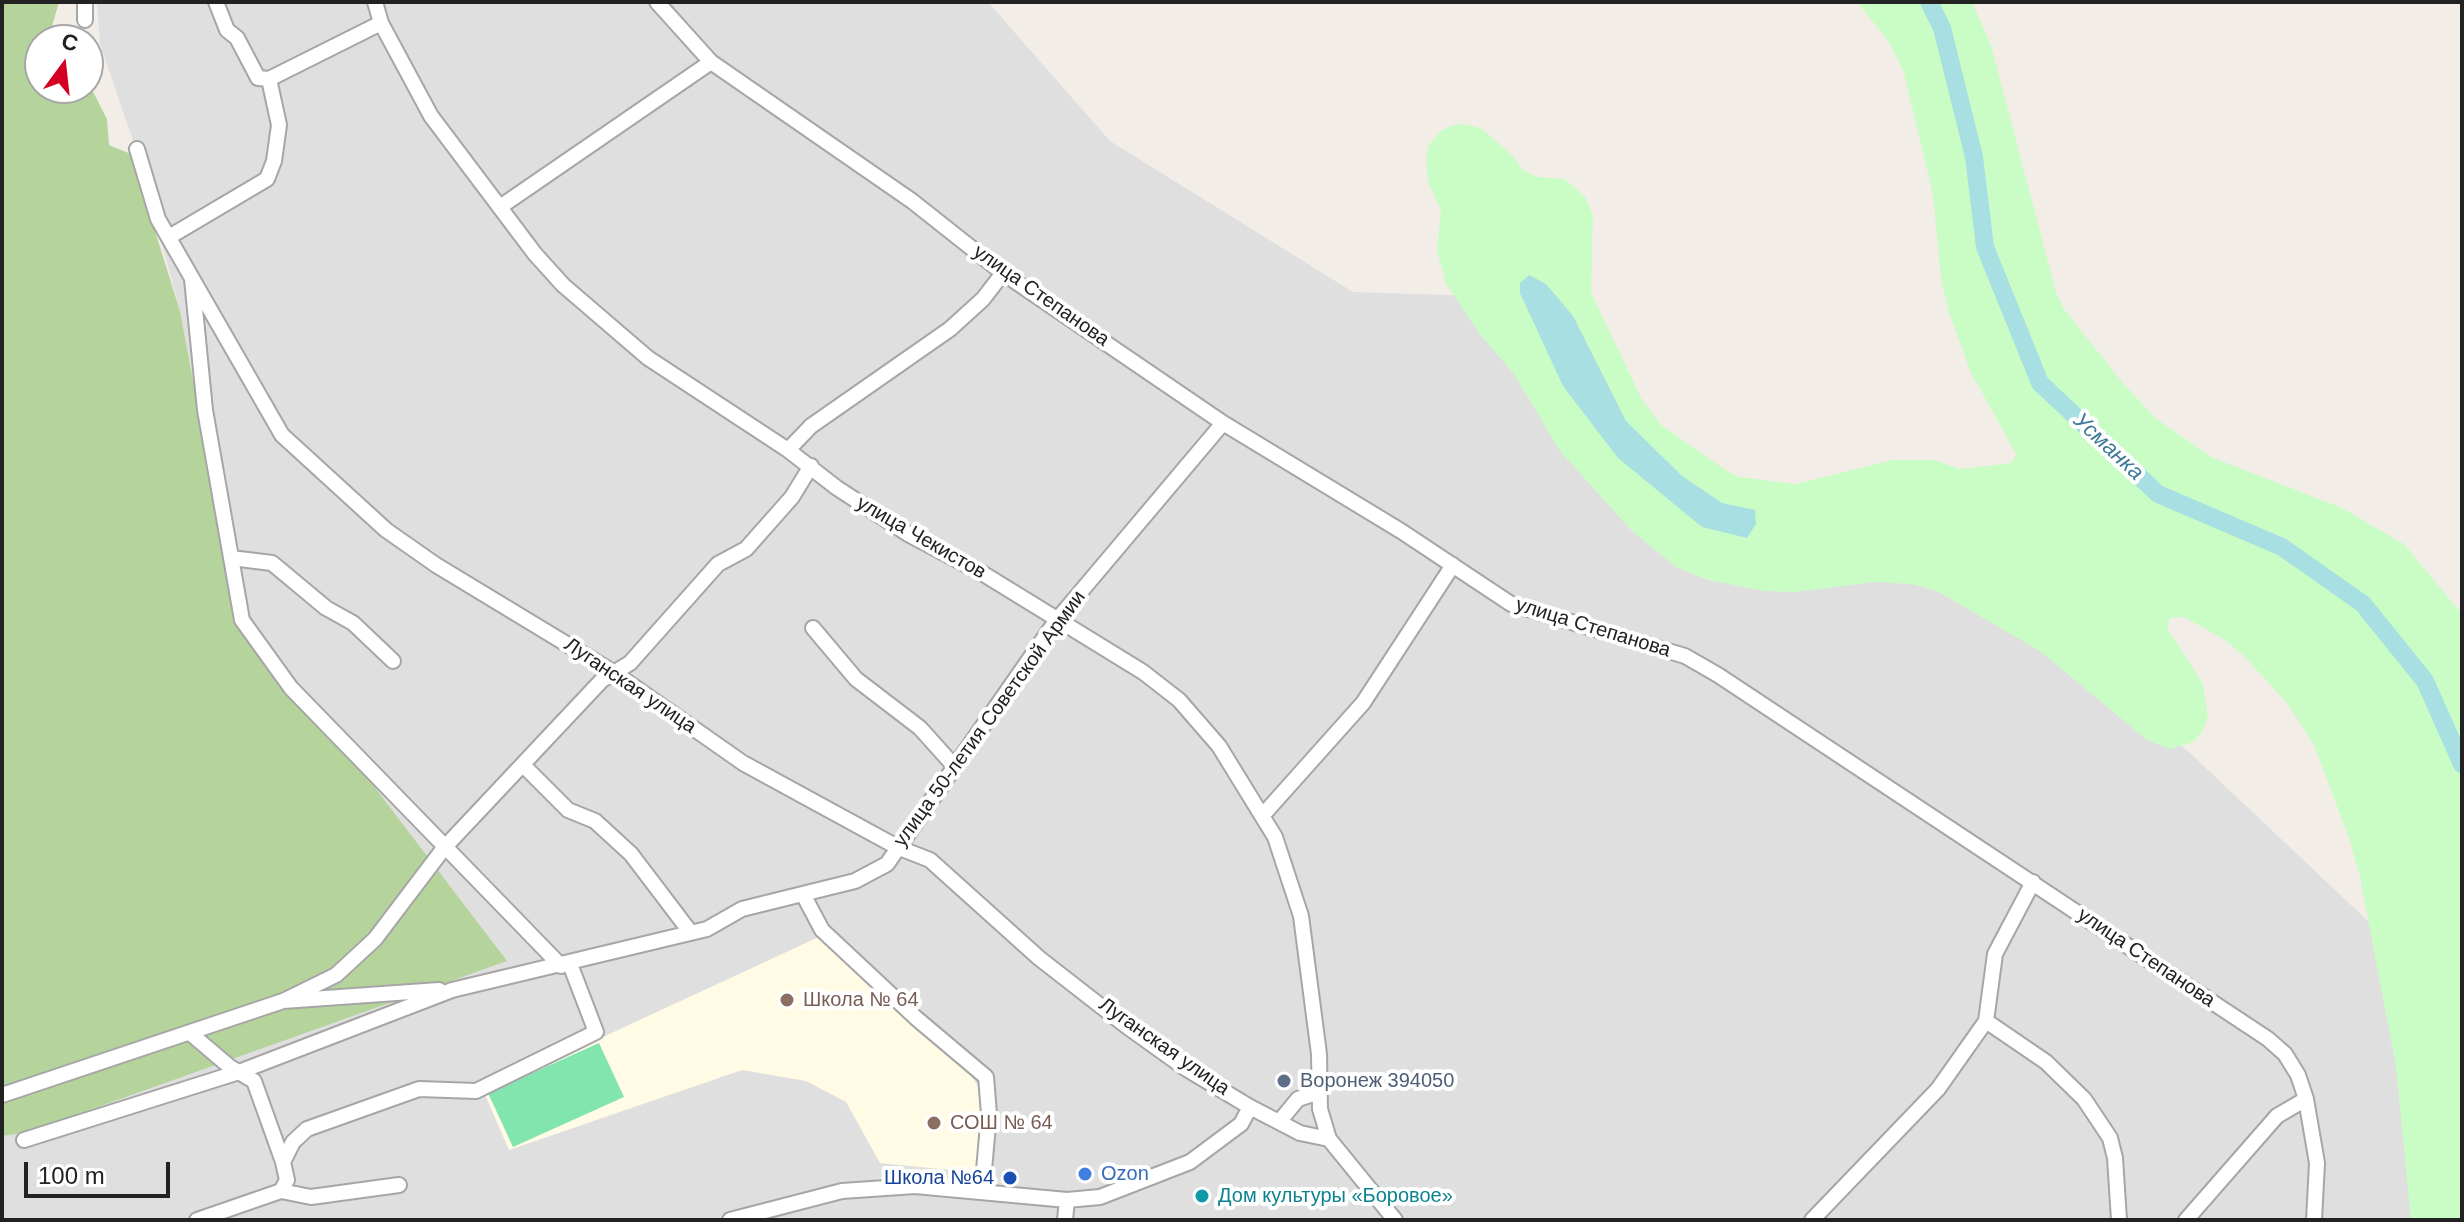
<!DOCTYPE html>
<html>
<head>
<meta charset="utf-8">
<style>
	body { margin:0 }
	#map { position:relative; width:2464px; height:1222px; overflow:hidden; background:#f3ede8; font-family:Arial,sans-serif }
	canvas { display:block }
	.frame { position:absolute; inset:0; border:4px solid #222; pointer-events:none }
	.north { position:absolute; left:24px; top:24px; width:80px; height:80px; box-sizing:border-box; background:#fff; border:2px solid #a7a7a7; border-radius:50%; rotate:15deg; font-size:22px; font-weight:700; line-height:32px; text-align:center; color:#222 }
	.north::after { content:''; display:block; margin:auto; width:28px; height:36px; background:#d40024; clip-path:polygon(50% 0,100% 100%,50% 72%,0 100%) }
	.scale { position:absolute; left:24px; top:1162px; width:146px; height:36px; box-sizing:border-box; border:4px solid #222; border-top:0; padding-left:10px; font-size:24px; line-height:28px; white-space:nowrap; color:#222; -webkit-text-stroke:6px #fff; paint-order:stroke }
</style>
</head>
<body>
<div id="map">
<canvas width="2464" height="1222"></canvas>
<div class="frame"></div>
<div class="north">С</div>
<div class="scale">100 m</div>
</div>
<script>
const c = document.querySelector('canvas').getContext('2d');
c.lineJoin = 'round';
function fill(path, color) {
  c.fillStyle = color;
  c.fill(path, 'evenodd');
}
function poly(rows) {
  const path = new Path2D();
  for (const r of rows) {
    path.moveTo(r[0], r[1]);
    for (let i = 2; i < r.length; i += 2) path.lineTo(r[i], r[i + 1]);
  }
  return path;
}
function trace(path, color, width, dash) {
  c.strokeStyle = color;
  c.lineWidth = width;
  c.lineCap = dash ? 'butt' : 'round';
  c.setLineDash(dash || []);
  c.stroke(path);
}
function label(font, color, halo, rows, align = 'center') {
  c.font = font + ' Arial,sans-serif';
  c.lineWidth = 8;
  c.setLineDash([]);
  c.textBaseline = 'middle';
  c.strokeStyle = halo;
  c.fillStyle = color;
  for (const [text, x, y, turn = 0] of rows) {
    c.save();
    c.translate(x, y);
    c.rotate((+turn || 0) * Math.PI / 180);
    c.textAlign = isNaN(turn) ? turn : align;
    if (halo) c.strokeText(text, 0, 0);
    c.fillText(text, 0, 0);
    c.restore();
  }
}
fill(poly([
	[97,2,988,2,1110,141,1353,292,1475,296,1605,482,1996,597,2190,753,2369,922,2412,1033,2416,1220,2,1220,2,1136,25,1133,235,604,180,311,139,158,100,44]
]), '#e0dfdf');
fill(poly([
	[821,936,963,1064,985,1096,980,1173,880,1163,846,1102,806,1081,742,1070,509,1150,484,1092]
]), '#fffbe5');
fill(poly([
	[2,2,59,2,48,40,40,40,40,88,88,88,88,82,107,119,109,145,131,154,180,311,235,604,507,961,25,1133,2,1136]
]), '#b5d49b');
fill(poly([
	[1857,2,1972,2,1991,45,2056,292,2064,309,2123,383,2154,417,2211,457,2342,508,2404,544,2462,614,2462,1220,2411,1220,2396,1067,2360,877,2349,838,2314,745,2287,703,2243,655,2225,640,2184,617,2170,618,2167,628,2203,684,2208,717,2202,732,2193,742,2170,749,2147,740,2040,651,1937,591,1911,584,1875,582,1795,592,1764,591,1708,580,1676,567,1632,531,1560,451,1514,374,1479,333,1446,284,1437,251,1441,211,1428,181,1426,157,1428,146,1441,131,1452,125,1465,124,1482,129,1512,155,1524,171,1538,177,1565,179,1585,197,1593,215,1591,292,1641,398,1660,424,1727,471,1739,477,1795,484,1893,460,1936,460,1959,469,2011,463,2016,454,1970,371,1949,312,1941,278,1933,195,1904,73,1889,42]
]), '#cafdc5');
fill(poly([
	[599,1043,624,1097,513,1147,488,1093]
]), '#83e5ae');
fill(poly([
	[1529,275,1546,284,1573,316,1626,421,1682,476,1722,503,1755,510,1756,524,1747,538,1702,527,1618,458,1563,386,1520,293,1520,283]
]), '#a7dfe2');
trace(poly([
	[1929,2,1942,28,1974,157,1985,247,2040,383,2158,494,2282,547,2363,604,2425,681,2462,764]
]), '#a7dfe2', 18);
const minor = poly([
	[375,2,381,23,431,116,535,254,563,285,648,358,788,450,837,488,908,534,982,573,1143,672,1179,700,1219,746,1275,837,1301,916,1319,1054,1320,1109,1329,1139],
	[657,2,711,62,912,201,1003,273,1223,423,1401,531,1511,604,1685,656,1718,675,2268,1039,2285,1054,2298,1075,2306,1099,2317,1163,2314,1220],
	[85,20,85,2],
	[269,79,381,23],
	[137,149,158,219,282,435,386,530,436,565,616,674,743,763,897,847,930,860,1039,958,1125,1025,1185,1068,1250,1107],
	[500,207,711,62],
	[169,237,267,179,274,161,279,125,269,79,258,78,237,38,227,30,216,2],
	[192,279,205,410,242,620,291,688,561,966],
	[788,450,811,426,950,329,983,299,1003,273],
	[231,558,272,563,326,608,353,623,393,661],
	[813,628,856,679,920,728,955,767],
	[524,766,568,810,595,821,631,854,691,933],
	[1262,816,1363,703,1453,565],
	[804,896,822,930,916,1018,986,1077,989,1114,982,1192],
	[283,1001,336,975,375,939,444,848,602,680,630,663,718,564,746,549,792,497,811,466],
	[1986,1021,1995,954,2033,882],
	[190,1033,230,1067,254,1081,283,1162],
	[2,1095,283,1001,439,990],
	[1279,1122,1298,1099,1319,1092],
	[24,1140,239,1072,452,990,707,929,742,909,855,881,887,864,1056,621,1223,423],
	[281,1191,311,1197,399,1185],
	[197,1220,281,1191,287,1180,283,1162,293,1142,307,1129,419,1089,476,1091,596,1032,570,964],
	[730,1220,842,1191,915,1186,1067,1200,1100,1197,1190,1162,1241,1124,1250,1107,1300,1133,1329,1139,1395,1220],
	[1065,1220,1067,1200],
	[1812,1220,1938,1089,1986,1021,2046,1062,2084,1099,2110,1138,2115,1158,2119,1220],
	[2186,1220,2277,1116,2306,1099]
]);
trace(minor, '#a6a6a6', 18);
trace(minor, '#fff', 14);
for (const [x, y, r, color] of [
	[787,1000,8,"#8d6e63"],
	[1284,1081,8,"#5c6f8a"],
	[934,1123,8,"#8d6e63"],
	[1085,1174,8,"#3f7fe0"],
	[1010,1178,8,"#1a4fb4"],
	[1202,1196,8,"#0f9aa8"]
]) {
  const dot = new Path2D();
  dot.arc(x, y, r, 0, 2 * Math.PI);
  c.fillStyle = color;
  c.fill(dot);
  trace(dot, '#fff', 3);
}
label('20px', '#222', '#fff', [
	["улица Степанова",1041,296,35],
	["улица Чекистов",921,538,30],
	["улица Степанова",1593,628,17],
	["Луганская улица",630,686,34],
	["улица 50-летия Советской Армии",990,719,-54],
	["улица Степанова",2146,958,34],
	["Луганская улица",1164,1047,35]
]);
label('20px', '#785e54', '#fff', [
	["Школа № 64",803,1000],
	["СОШ № 64",950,1123]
], 'left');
label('20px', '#4e5e75', '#fff', [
	["Воронеж 394050",1300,1081]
], 'left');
label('20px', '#366cbe', '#fff', [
	["Ozon",1101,1174]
], 'left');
label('20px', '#164399', '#fff', [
	["Школа №64",994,1178]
], 'right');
label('20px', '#0d838f', '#fff', [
	["Дом культуры «Боровое»",1218,1196]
], 'left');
label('italic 22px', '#3c7997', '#fff', [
	["Усманка",2108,447,43]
]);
</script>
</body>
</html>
